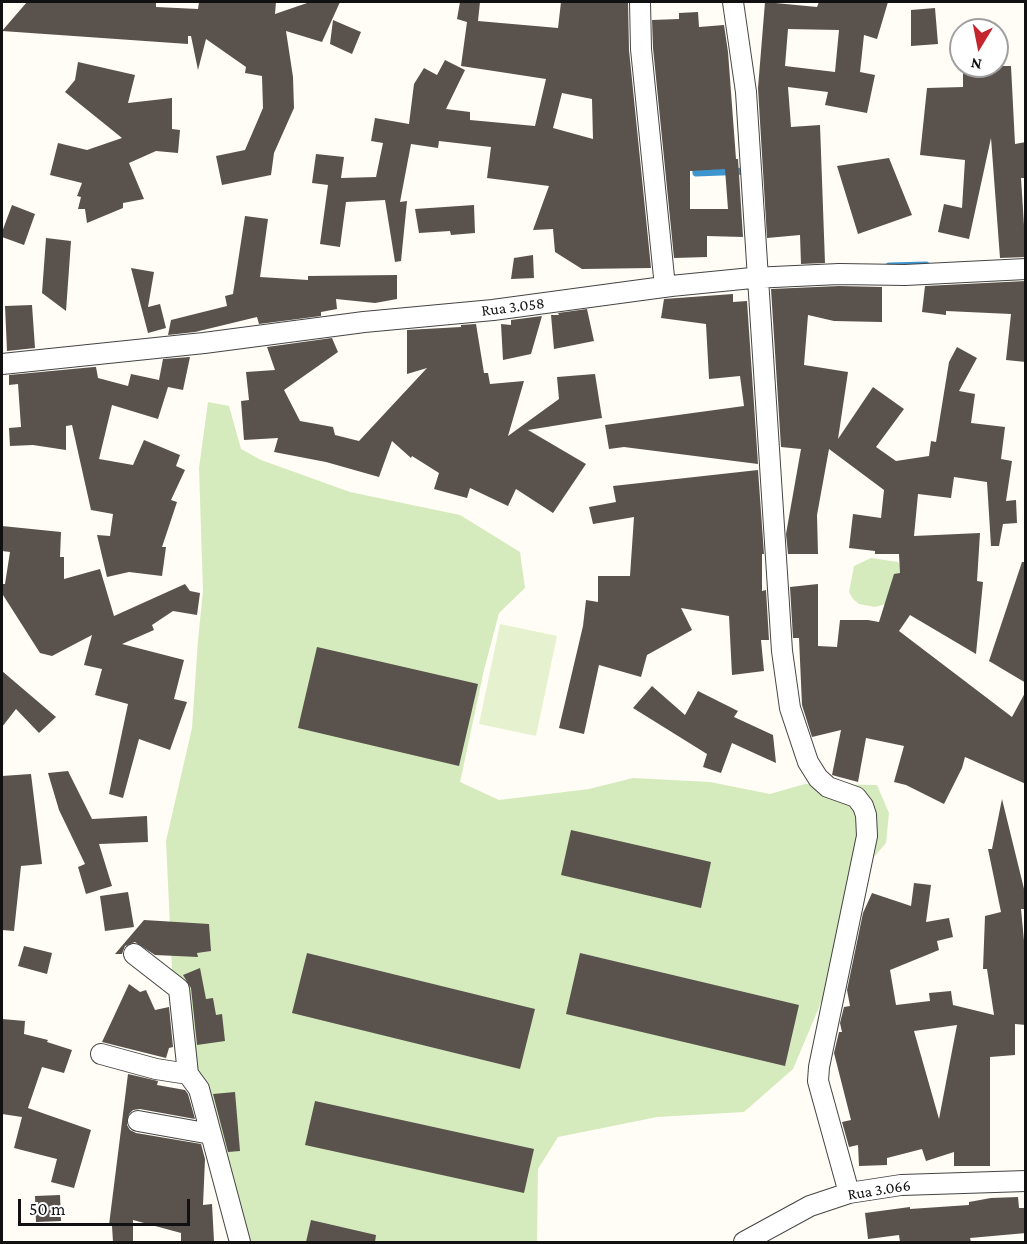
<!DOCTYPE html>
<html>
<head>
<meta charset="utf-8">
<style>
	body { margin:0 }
	#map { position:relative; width:1027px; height:1244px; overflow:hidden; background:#fffdf5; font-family:"Crimson Pro",serif }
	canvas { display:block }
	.frame { position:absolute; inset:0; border:3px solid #111; pointer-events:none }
	.north { position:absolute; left:949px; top:18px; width:60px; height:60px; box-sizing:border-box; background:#fff; border:2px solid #a0a0a0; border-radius:50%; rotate:190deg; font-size:16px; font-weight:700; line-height:24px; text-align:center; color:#111 }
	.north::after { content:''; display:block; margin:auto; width:21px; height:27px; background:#c4262e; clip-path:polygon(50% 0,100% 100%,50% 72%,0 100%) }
	.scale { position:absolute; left:18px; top:1199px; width:172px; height:27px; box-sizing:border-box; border:3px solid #111; border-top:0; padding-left:8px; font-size:18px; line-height:21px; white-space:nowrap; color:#111; -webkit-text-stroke:4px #fff; paint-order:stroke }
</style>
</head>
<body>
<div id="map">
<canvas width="1027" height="1244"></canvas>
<div class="frame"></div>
<div class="north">N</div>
<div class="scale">50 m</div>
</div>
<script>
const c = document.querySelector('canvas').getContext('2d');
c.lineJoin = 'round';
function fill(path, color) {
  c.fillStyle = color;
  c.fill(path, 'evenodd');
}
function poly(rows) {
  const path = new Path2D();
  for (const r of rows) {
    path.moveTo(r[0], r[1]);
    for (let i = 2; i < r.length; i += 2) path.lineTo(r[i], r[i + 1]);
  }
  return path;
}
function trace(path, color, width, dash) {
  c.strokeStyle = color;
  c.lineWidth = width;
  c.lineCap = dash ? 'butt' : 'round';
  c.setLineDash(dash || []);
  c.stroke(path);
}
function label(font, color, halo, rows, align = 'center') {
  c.font = font + ' "Crimson Pro",serif';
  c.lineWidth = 6;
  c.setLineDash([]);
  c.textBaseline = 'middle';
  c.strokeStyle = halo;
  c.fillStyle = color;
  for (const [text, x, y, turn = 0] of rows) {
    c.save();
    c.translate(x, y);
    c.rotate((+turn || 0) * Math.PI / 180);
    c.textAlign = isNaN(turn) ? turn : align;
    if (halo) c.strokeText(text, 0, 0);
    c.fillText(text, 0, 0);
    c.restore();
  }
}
fill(poly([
	[208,402,229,406,241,449,261,460,350,492,460,515,520,552,525,588,499,613,484,670,460,782,499,800,589,789,633,778,710,782,770,794,805,784,877,785,889,813,886,843,849,886,828,986,793,1069,744,1112,657,1117,558,1137,538,1169,537,1242,241,1242,191,1082,181,1071,172,969,166,841,192,728,198,640,203,591,199,468],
	[871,558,898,562,902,570,886,604,875,607,859,604,853,599,849,592,854,566]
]), '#d5ebbd');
fill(poly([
	[500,624,557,636,536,736,479,724]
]), '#e6f2cf');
trace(poly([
	[695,163,696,173,748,171],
	[889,266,926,265]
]), '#3f96cf', 7);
fill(poly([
	[27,2,156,2,156,7,198,9,199,2,276,2,275,14,310,2,340,2,322,42,286,31,293,77,294,108,274,153,271,175,222,185,216,156,245,150,263,108,262,76,245,73,246,67,206,39,198,70,191,36,188,36,188,44,2,31],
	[460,2,480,2,478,21,558,28,561,2,628,2,629,50,651,268,582,269,555,252,553,229,533,230,549,186,487,178,491,147,439,141,438,148,411,144,400,202,407,201,401,261,395,262,385,200,346,202,340,247,320,244,328,185,312,183,316,154,344,157,341,178,376,177,383,143,371,141,375,118,409,124,414,84,424,68,437,75,445,60,465,70,446,109,470,112,470,120,535,126,546,79,461,66,467,22,457,19],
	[562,93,592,99,593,139,553,128],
	[765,2,817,7,819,2,888,2,877,39,864,35,860,72,875,75,867,113,825,105,828,92,788,87,791,127,820,125,825,263,801,264,800,235,767,238,758,88],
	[788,29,839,30,835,72,785,66],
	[935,8,938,44,911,46,911,10],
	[698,12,699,27,724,25,728,52,736,159,738,159,743,237,707,236,707,257,674,258,653,48,652,20,679,19,679,13],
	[725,169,728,209,690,209,690,171],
	[333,20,361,32,352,54,330,44],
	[78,62,135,75,128,103,172,98,172,129,180,130,178,153,156,151,129,163,144,199,123,203,123,208,87,223,85,209,78,209,81,197,77,196,82,183,50,175,58,143,87,150,122,138,65,92,75,80],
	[963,66,1011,66,1015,144,1026,142,1026,178,1021,178,1026,257,1000,258,991,138,969,239,938,232,944,204,962,208,965,160,920,155,927,88,963,87],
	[889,158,912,215,858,234,837,166],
	[12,205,35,214,24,245,2,237,2,232],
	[474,205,475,233,451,235,450,231,419,233,415,209],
	[245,216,268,219,260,277,308,280,308,276,397,275,397,299,375,303,336,299,337,309,321,312,321,316,259,324,257,317,195,332,168,335,171,320,227,306,225,296,233,294],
	[46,238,71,241,66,311,42,293],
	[533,255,534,278,511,279,514,258],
	[131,268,154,272,148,307,160,304,166,328,148,333],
	[1026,281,1026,362,1006,360,1011,314,946,311,946,315,922,312,925,286],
	[839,286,882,287,882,322,834,321,808,315,804,365,848,372,838,439,873,387,904,409,876,447,896,461,929,456,931,441,936,442,949,362,957,347,977,358,959,391,975,394,971,423,1005,427,1001,459,1012,461,1006,501,1016,500,1017,523,1003,524,999,546,991,546,987,482,954,477,951,498,918,494,914,536,980,533,977,581,983,582,976,654,910,615,899,631,1012,717,1026,691,1026,784,965,757,962,768,944,804,906,785,894,782,904,746,866,738,858,782,832,775,841,730,812,737,802,705,799,638,793,638,790,587,818,584,818,646,837,647,840,620,868,620,879,622,894,574,900,573,899,554,875,554,875,551,849,548,853,514,881,518,884,490,829,449,817,515,818,554,788,554,786,534,801,449,781,447,771,289],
	[733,294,733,302,747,301,758,464,624,447,609,449,605,425,744,406,740,376,709,379,706,324,661,318,664,299],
	[32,305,35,348,7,351,5,306],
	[587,309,594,341,554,349,551,315,559,315,558,313],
	[542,316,531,354,503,360,501,324,511,325,511,320],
	[476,324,484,373,488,373,490,384,524,381,508,436,559,399,557,377,595,374,602,418,528,430,586,464,553,513,516,489,508,506,470,488,467,498,434,489,439,473,412,456,411,458,392,441,379,477,326,462,274,452,278,438,244,440,241,401,249,400,246,372,275,370,267,347,332,338,338,352,284,390,300,421,333,427,335,435,359,441,427,368,407,374,407,330,461,327,461,325],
	[190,357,183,390,168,387,158,419,112,405,99,459,133,465,144,440,180,455,176,466,185,470,171,500,177,502,162,547,166,547,162,576,129,572,107,577,97,535,110,536,113,514,91,510,72,425,66,426,66,450,33,445,10,446,9,428,21,427,18,384,9,385,9,375,94,367,96,367,98,378,128,386,131,374,159,380,163,359],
	[758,470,764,554,762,554,762,591,766,590,769,640,761,640,764,671,732,675,729,616,681,608,692,630,647,655,641,677,599,665,584,734,559,728,583,626,586,600,598,602,598,576,630,576,634,517,593,524,589,507,616,502,613,486],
	[2,526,61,532,60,557,64,557,64,579,100,569,114,616,185,584,190,591,200,593,197,615,173,611,152,625,154,630,122,644,184,660,174,699,187,702,170,750,139,739,123,798,109,794,128,704,95,695,102,669,84,665,92,635,52,656,40,653,3,595,2,584,5,584,10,552,2,551],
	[1022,562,1026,562,1026,683,989,661],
	[317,647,478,684,459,766,298,728],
	[2,671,56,717,39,733,16,709,2,727],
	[652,686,685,715,698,691,738,711,734,717,773,735,776,763,732,743,721,773,703,767,707,754,633,708],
	[68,771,92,819,147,816,148,842,99,844,112,886,86,894,78,867,85,864,59,810,48,773],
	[31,774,42,864,21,866,14,931,2,930,2,776],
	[1002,799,1026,897,1026,909,1021,909,1026,962,1026,1025,1015,1024,1015,1055,990,1057,990,1166,954,1166,954,1152,926,1161,922,1149,887,1158,887,1165,859,1166,858,1145,849,1147,842,1122,851,1120,834,1053,839,1032,842,1032,840,1023,844,1007,850,1006,847,990,863,913,872,893,911,906,914,883,931,885,926,922,949,918,953,937,937,941,939,950,890,970,896,1005,930,1001,929,993,951,991,953,1005,994,1015,987,969,983,969,985,916,1001,912,988,849,992,849],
	[957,1025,939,1119,914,1031],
	[571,830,711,862,701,908,561,875],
	[128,892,134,927,105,931,100,896],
	[144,920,209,924,211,951,197,953,198,957,155,955,135,942,125,946,122,954,115,954],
	[24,946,52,953,47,974,18,966],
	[307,953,535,1009,520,1069,292,1013],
	[580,953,799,1005,785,1066,566,1014],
	[200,968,206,999,213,998,216,1015,222,1014,225,1041,197,1045,191,988,183,975],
	[129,984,140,992,146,990,155,1010,169,1007,173,1047,169,1048,166,1058,102,1042],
	[2,1019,25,1021,24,1034,48,1040,47,1042,72,1050,64,1073,42,1067,28,1108,91,1130,74,1188,51,1182,57,1159,14,1148,22,1117,2,1114],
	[128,1074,158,1081,157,1085,185,1090,188,1094,195,1119,140,1109,133,1110,129,1114,127,1125,130,1130,136,1133,201,1144,205,1159,203,1205,212,1204,214,1241,181,1242,181,1233,133,1220,133,1242,113,1242,112,1226,109,1225],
	[235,1092,240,1151,228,1152,213,1094],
	[315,1101,534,1149,524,1193,305,1145],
	[60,1195,61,1221,36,1222,35,1196],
	[1018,1197,1019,1208,1026,1208,1026,1233,970,1238,971,1242,900,1242,899,1235,868,1239,865,1213,910,1207,910,1209,969,1205,969,1202,991,1198],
	[311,1220,376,1235,375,1242,306,1242]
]), '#5a524d');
const street = poly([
	[640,2,641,49,665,287],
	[733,2,746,92,782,651,790,708,808,762,818,778,828,787,856,797,863,806,866,815,867,836,819,1067,818,1081,849,1193],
	[2,364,204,343,364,322,493,310,671,286,752,278,839,274,905,275,1026,269],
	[134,954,179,989,188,1074,199,1089,240,1242],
	[101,1054,156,1069,188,1074],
	[138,1121,211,1134],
	[744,1242,810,1206,849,1193,901,1185,1026,1181]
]);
trace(street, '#444', 22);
trace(street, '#fff', 20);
label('16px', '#111', '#fff', [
	["Rua 3.058",513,307,-7],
	["Rua 3.066",879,1190,-9]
]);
</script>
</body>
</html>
